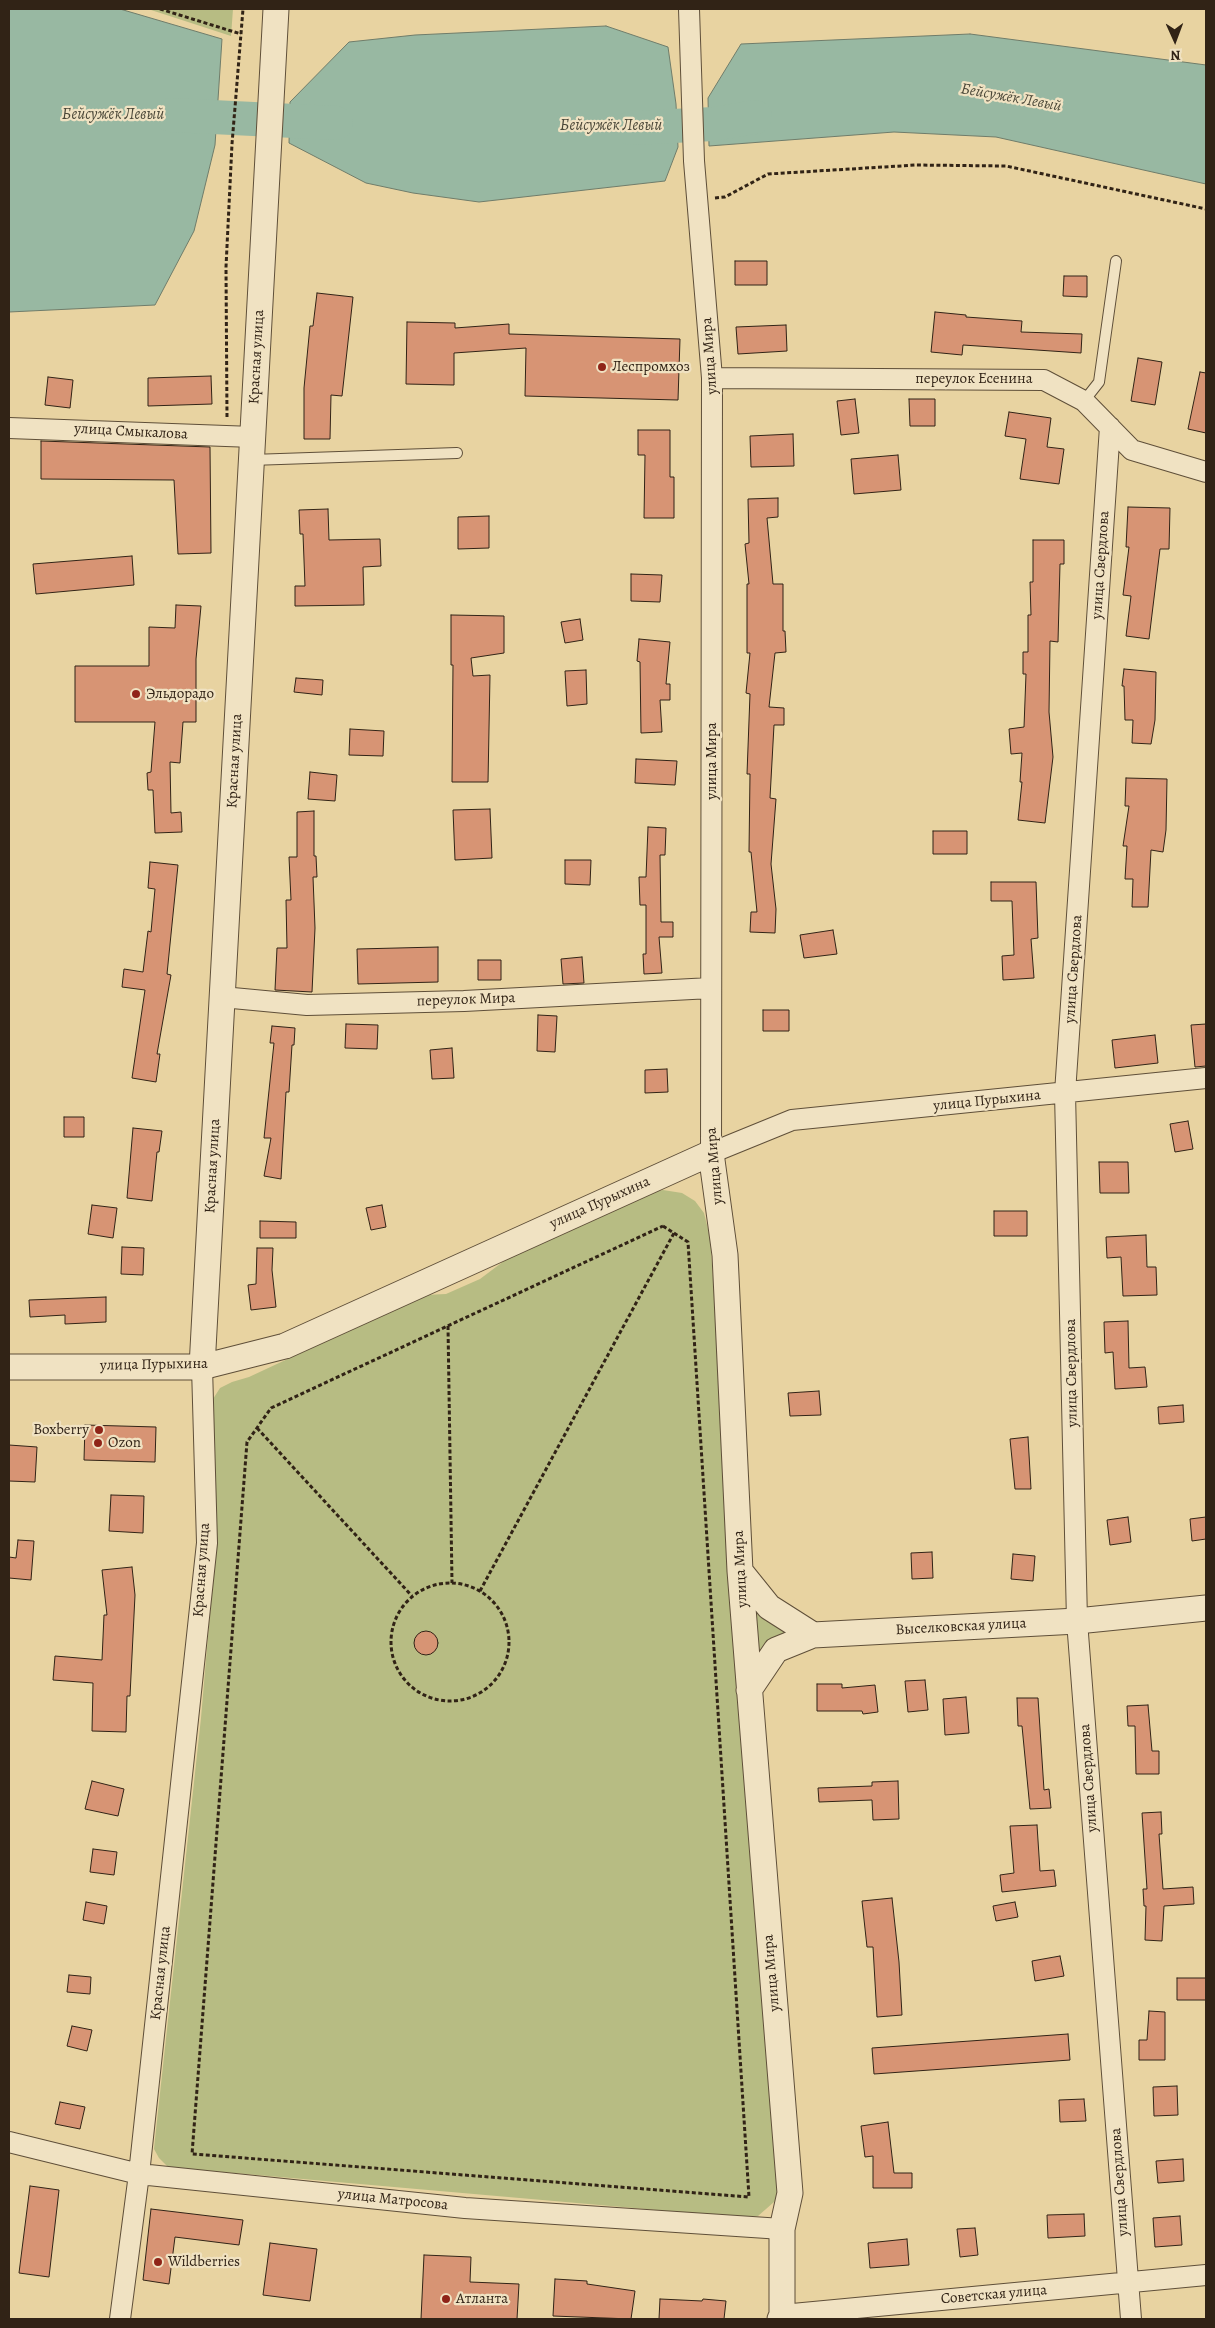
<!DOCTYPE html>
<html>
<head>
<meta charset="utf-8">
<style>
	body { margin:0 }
	#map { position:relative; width:1215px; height:2328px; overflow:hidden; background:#e8d3a1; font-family:Alegreya,serif }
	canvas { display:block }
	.frame { position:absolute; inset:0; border:10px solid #312316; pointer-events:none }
	.north { position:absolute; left:1150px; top:15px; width:50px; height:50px; -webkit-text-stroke:4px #f0e2c2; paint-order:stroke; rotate:178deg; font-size:14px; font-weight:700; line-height:20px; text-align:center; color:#312316 }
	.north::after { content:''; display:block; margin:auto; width:18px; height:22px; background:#312316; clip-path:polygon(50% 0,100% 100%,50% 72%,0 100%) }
</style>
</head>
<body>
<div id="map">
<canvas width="1215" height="2328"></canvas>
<div class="frame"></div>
<div class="north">N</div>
</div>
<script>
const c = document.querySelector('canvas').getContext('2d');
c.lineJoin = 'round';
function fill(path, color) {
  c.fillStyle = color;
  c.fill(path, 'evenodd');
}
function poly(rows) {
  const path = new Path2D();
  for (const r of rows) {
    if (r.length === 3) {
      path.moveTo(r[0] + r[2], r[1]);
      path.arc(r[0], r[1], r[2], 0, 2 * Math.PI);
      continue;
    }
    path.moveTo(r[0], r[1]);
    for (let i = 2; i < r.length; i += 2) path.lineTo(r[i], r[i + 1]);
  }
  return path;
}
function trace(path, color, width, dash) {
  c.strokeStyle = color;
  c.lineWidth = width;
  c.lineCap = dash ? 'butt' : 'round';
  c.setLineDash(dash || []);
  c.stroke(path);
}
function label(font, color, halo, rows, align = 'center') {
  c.font = font + ' Alegreya,serif';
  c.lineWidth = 4.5;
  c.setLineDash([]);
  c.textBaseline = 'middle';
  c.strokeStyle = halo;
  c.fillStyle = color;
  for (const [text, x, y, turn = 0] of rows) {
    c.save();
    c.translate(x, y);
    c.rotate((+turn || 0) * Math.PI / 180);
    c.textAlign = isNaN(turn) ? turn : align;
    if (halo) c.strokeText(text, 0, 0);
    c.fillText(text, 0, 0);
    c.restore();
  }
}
fill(poly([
	[148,9,233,9,231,36],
	[663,1190,682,1193,695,1201,704,1213,710,1237,779,2193,774,2202,758,2216,748,2218,177,2168,167,2166,159,2158,154,2149,155,2139,201,1718,216,1543,210,1414,213,1399,220,1388,232,1382,249,1377,425,1295,446,1294,480,1279,508,1258,646,1193],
	[755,1610,785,1632,759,1653]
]), '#b7bc83');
const water = poly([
	[9,9,120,9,222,39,215,145,194,231,155,305,9,312,9,9],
	[606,26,668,47,676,104,678,147,665,181,479,202,413,193,366,183,289,143,290,102,349,42,415,35,606,26],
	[970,34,1206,65,1206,184,996,137,894,132,709,146,708,98,741,44,970,34]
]);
fill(water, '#98b8a2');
trace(water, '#6f7c6a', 1);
trace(poly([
	[171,115,336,123],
	[631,128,714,124,755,117]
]), '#98b8a2', 34);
const building = poly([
	[735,261,767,261,767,285,735,285,735,261],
	[1064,276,1087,276,1087,297,1063,296,1064,276],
	[317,293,353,297,342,396,331,395,330,439,304,439,304,388,310,326,313,326,317,293],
	[935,312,966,315,966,317,1022,321,1021,332,1082,334,1081,353,963,345,962,355,931,352,935,312],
	[407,322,455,323,455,328,509,324,509,334,680,339,678,400,525,396,526,348,454,353,454,385,406,384,407,322],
	[786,325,787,351,738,354,736,327,786,325],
	[1138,358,1162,362,1155,405,1131,401,1138,358],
	[1200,372,1206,373,1206,433,1188,429,1200,372],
	[211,376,212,404,148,406,148,378,211,376],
	[48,377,73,380,70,408,45,405,48,377],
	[855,399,859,433,841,435,837,401,855,399],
	[909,399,935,399,935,426,910,426,909,399],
	[1009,412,1051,418,1047,447,1064,449,1059,484,1020,479,1026,439,1005,436,1009,412],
	[638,430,670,430,670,477,674,477,674,518,644,518,645,455,638,455,638,430],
	[793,434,794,466,751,467,750,436,793,434],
	[41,441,210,447,211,553,178,554,174,480,41,479,41,441],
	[898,455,901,490,854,494,851,459,898,455],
	[778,498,778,517,767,518,773,584,783,584,783,631,785,631,786,652,775,653,769,707,784,708,784,725,774,725,770,798,776,799,771,864,776,909,775,933,750,932,751,912,757,912,751,852,749,852,750,774,747,774,750,694,746,693,750,653,747,653,747,584,749,584,745,544,749,543,748,499,778,498],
	[1128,507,1170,508,1169,549,1160,549,1149,639,1126,636,1131,596,1123,595,1129,547,1126,547,1128,507],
	[328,509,329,540,380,539,381,566,363,567,364,605,295,606,295,586,305,586,303,534,300,534,299,510,328,509],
	[489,516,489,548,458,549,458,517,489,516],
	[1033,540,1064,540,1064,564,1060,564,1058,642,1050,641,1049,712,1053,757,1045,823,1018,820,1022,782,1020,782,1022,753,1011,754,1009,729,1024,727,1026,674,1023,674,1023,652,1028,652,1028,615,1031,615,1030,582,1033,582,1033,540],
	[132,556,134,585,36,594,33,564,132,556],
	[631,574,662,575,660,602,631,601,631,574],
	[176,605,201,606,196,659,196,722,183,722,180,763,170,762,171,813,181,812,182,832,155,833,153,790,148,790,147,773,151,772,155,722,75,722,75,666,149,666,149,627,175,628,176,605],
	[451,615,504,616,504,653,471,658,473,676,490,675,488,782,452,782,453,665,451,665,451,615],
	[580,619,583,640,565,643,561,622,580,619],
	[639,639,670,642,666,684,670,684,670,700,660,700,662,732,641,733,640,662,637,661,639,639],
	[1124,669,1156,672,1155,720,1151,744,1132,743,1133,720,1125,720,1124,686,1122,686,1124,669],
	[586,670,587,704,567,706,565,671,586,670],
	[296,678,323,680,322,695,294,692,296,678],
	[350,729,384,731,383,756,349,755,350,729],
	[636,759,677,761,675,785,635,783,636,759],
	[310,772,337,775,335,801,308,799,310,772],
	[1126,778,1167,779,1166,830,1163,852,1151,850,1148,907,1132,907,1133,879,1125,879,1127,846,1123,846,1129,806,1125,806,1126,778],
	[490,809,492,858,455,860,453,810,490,809],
	[314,811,314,856,316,856,317,877,313,877,315,928,312,992,275,990,277,948,287,948,286,900,291,900,289,857,297,857,297,812,314,811],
	[648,827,666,828,665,855,660,855,661,922,673,922,673,937,659,937,662,973,644,974,643,954,646,954,646,905,640,905,639,877,646,877,648,827],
	[933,831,967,831,967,854,933,854,933,831],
	[565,860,591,860,590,885,565,884,565,860],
	[150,862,178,865,167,974,171,975,157,1054,160,1054,156,1082,132,1078,145,990,122,987,124,969,143,972,148,931,151,932,155,889,148,888,150,862],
	[991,882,1036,882,1038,938,1031,939,1034,978,1003,980,1002,956,1014,955,1012,901,991,901,991,882],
	[833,930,837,954,804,958,800,935,833,930],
	[438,947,438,982,358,984,357,949,438,947],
	[582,957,584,983,563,984,561,959,582,957],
	[478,960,501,960,501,980,478,980,478,960],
	[763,1010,789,1010,789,1031,763,1031,763,1010],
	[538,1015,557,1016,555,1052,537,1051,538,1015],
	[346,1024,378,1025,377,1049,345,1048,346,1024],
	[1206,1024,1206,1066,1195,1067,1191,1025,1206,1024],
	[272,1026,295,1028,294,1045,292,1045,289,1092,286,1092,281,1179,264,1176,271,1138,264,1138,274,1043,270,1043,272,1026],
	[1155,1035,1158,1063,1115,1068,1112,1040,1155,1035],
	[452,1048,454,1078,432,1079,430,1050,452,1048],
	[667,1069,668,1092,645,1093,645,1070,667,1069],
	[64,1117,84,1117,84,1137,64,1137,64,1117],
	[1188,1121,1193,1149,1175,1152,1170,1124,1188,1121],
	[133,1128,162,1131,159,1152,157,1152,152,1201,127,1198,133,1128],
	[1099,1162,1128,1162,1129,1193,1100,1193,1099,1162],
	[92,1205,117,1208,113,1238,88,1234,92,1205],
	[382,1205,386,1227,371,1230,366,1208,382,1205],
	[994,1211,1027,1211,1027,1236,994,1236,994,1211],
	[260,1221,296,1222,296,1238,260,1238,260,1221],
	[1146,1235,1147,1267,1156,1267,1157,1295,1123,1296,1121,1257,1107,1258,1106,1237,1146,1235],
	[122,1247,144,1248,143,1275,121,1274,122,1247],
	[257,1248,273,1248,272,1270,276,1307,251,1310,248,1285,256,1284,257,1248],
	[106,1297,106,1322,65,1324,65,1315,30,1317,29,1300,106,1297],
	[1128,1321,1129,1368,1145,1367,1147,1387,1115,1389,1113,1352,1105,1353,1104,1322,1128,1321],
	[819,1391,821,1415,790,1416,788,1393,819,1391],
	[1183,1405,1184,1422,1159,1424,1158,1407,1183,1405],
	[85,1425,156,1427,155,1462,84,1460,85,1425],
	[1028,1437,1031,1489,1015,1489,1010,1439,1028,1437],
	[9,1445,37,1447,35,1482,9,1481,9,1445],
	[111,1495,144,1496,143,1533,109,1531,111,1495],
	[1128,1517,1131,1542,1110,1545,1107,1520,1128,1517],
	[1206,1517,1206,1539,1192,1541,1190,1519,1206,1517],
	[18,1540,34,1541,31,1580,9,1578,9,1557,16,1558,18,1540],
	[932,1552,933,1578,912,1579,911,1553,932,1552],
	[1013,1554,1035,1556,1033,1581,1011,1579,1013,1554],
	[132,1567,135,1595,130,1696,127,1696,126,1732,92,1731,93,1683,53,1680,55,1656,102,1660,104,1615,107,1615,102,1570,132,1567],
	[426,1643,12],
	[925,1680,928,1710,908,1712,905,1681,925,1680],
	[817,1684,842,1684,842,1688,875,1685,878,1712,863,1714,862,1711,817,1711,817,1684],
	[966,1697,969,1733,945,1735,943,1699,966,1697],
	[1017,1698,1038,1698,1044,1790,1049,1789,1051,1808,1030,1809,1022,1726,1018,1726,1017,1698],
	[1148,1705,1152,1751,1159,1751,1159,1774,1136,1774,1135,1726,1128,1726,1127,1706,1148,1705],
	[92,1781,124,1789,118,1816,85,1809,92,1781],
	[898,1781,899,1819,873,1820,872,1800,819,1802,818,1788,872,1786,872,1782,898,1781],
	[1161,1812,1162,1834,1159,1834,1163,1889,1193,1887,1194,1904,1164,1906,1162,1941,1145,1940,1146,1906,1144,1906,1143,1889,1147,1889,1142,1813,1161,1812],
	[1037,1825,1040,1871,1054,1870,1056,1886,1002,1892,1000,1875,1014,1873,1010,1826,1037,1825],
	[93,1849,117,1852,114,1875,90,1872,93,1849],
	[892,1898,899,1962,902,2015,877,2017,873,1947,867,1947,862,1901,892,1898],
	[86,1902,107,1906,104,1924,83,1920,86,1902],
	[1015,1902,1018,1917,996,1921,993,1906,1015,1902],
	[1060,1956,1064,1976,1035,1981,1032,1961,1060,1956],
	[69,1975,91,1977,90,1994,67,1992,69,1975],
	[1177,1978,1206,1978,1206,2000,1177,2000,1177,1978],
	[1149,2011,1165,2012,1165,2060,1139,2060,1139,2040,1147,2040,1149,2011],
	[72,2026,92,2030,87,2051,67,2046,72,2026],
	[1068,2034,1070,2060,874,2074,872,2048,1068,2034],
	[1177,2086,1178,2115,1154,2116,1153,2087,1177,2086],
	[1084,2099,1086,2121,1060,2122,1059,2100,1084,2099],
	[60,2102,85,2107,80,2129,55,2124,60,2102],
	[888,2122,894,2173,912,2173,912,2188,873,2188,873,2156,865,2157,861,2126,888,2122],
	[1183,2159,1184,2181,1158,2183,1156,2161,1183,2159],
	[30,2186,59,2190,49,2277,19,2273,30,2186],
	[151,2209,243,2220,239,2245,175,2237,169,2284,143,2280,151,2209],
	[1084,2214,1085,2236,1048,2238,1047,2215,1084,2214],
	[1180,2216,1182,2245,1155,2247,1153,2218,1180,2216],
	[975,2228,978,2255,960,2257,957,2229,975,2228],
	[907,2239,909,2265,870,2268,868,2243,907,2239],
	[270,2243,317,2249,310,2301,263,2295,270,2243],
	[424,2255,471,2257,470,2282,519,2284,517,2319,421,2319,424,2255],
	[555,2279,587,2281,587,2284,635,2291,631,2319,553,2316,555,2279],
	[660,2299,702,2301,703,2299,726,2301,724,2319,659,2319,660,2299]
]);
fill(building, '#d79474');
trace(building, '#312316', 1);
const service = poly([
	[1084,401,1099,382,1116,261],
	[251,460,457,453]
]);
const minor = poly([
	[689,9,694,161,712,378,711,1153,792,1120,1206,1078],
	[712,378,1044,380,1084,401,1132,450,1206,472],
	[1110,427,1065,1093,1077,1621,1131,2319],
	[9,428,253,437],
	[222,997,307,1005,464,1001,711,988],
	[9,2142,139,2174,465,2208,782,2229],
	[782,2315,1206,2275],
	[120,2319,139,2174,207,1543,202,1367]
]);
const tertiary = poly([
	[9,1367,202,1367,285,1346,711,1153,725,1255,740,1571,790,2193,782,2229,782,2315,780,2319],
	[202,1367,276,9],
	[740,1571,769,1607,813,1635,1077,1621,1206,1608],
	[749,1690,776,1650,813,1635]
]);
trace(service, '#5f4f39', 12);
trace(minor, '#5f4f39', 22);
trace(tertiary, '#5f4f39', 27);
trace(poly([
	[160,9,241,34],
	[715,198,725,197,768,174,916,165,1006,166,1206,209],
	[227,417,226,267,232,144,243,9],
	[663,1226,688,1242,749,2197,192,2154,247,1442,271,1408,663,1226],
	[448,1326,452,1583],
	[257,1428,412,1596],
	[450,1642,59],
	[480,1591,674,1233]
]), '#312316', 3, [4, 2.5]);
trace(service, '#f0e2c2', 10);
trace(minor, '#f0e2c2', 20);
trace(tertiary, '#f0e2c2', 25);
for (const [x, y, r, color] of [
	[602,367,5,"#8f2418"],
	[136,694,5,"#8f2418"],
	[99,1430,5,"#8f2418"],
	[98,1443,5,"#8f2418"],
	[158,2262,5,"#8f2418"],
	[446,2299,5,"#8f2418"]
]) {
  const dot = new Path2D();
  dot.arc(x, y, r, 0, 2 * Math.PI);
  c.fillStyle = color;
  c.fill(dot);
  trace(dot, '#f0e2c2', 2);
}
label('15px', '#312316', '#f0e2c2', [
	["улица Мира",710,356,-94],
	["Красная улица",257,357,-87],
	["переулок Есенина",974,379],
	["улица Смыкалова",131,432,3],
	["улица Свердлова",1101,565,-86],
	["Красная улица",235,761,-87],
	["улица Мира",712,761,-90],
	["улица Свердлова",1074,969,-86],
	["переулок Мира",466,1000,-2],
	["улица Пурыхина",987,1101,-6],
	["Красная улица",213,1166,-87],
	["улица Мира",715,1166,-95],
	["улица Пурыхина",600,1203,-24],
	["улица Пурыхина",154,1365,-1],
	["улица Свердлова",1072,1373,-91],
	["улица Мира",741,1569,-93],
	["Красная улица",202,1570,-86],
	["Выселковская улица",961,1627,-3],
	["улица Свердлова",1089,1778,-94],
	["Красная улица",161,1973,-84],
	["улица Мира",772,1973,-95],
	["улица Свердлова",1120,2182,-94],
	["улица Матросова",393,2200,6],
	["Советская улица",994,2295,-5]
]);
label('15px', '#312316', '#f0e2c2', [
	["Леспромхоз",612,367],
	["Эльдорадо",146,694],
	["Boxberry",89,1430,"right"],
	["Ozon",108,1443],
	["Wildberries",168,2262],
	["Атланта",456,2299]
], 'left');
label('italic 16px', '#4b4839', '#f0e2c2', [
	["Бейсужёк Левый",1011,98,10],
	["Бейсужёк Левый",113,115],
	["Бейсужёк Левый",611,126]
]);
</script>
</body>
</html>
